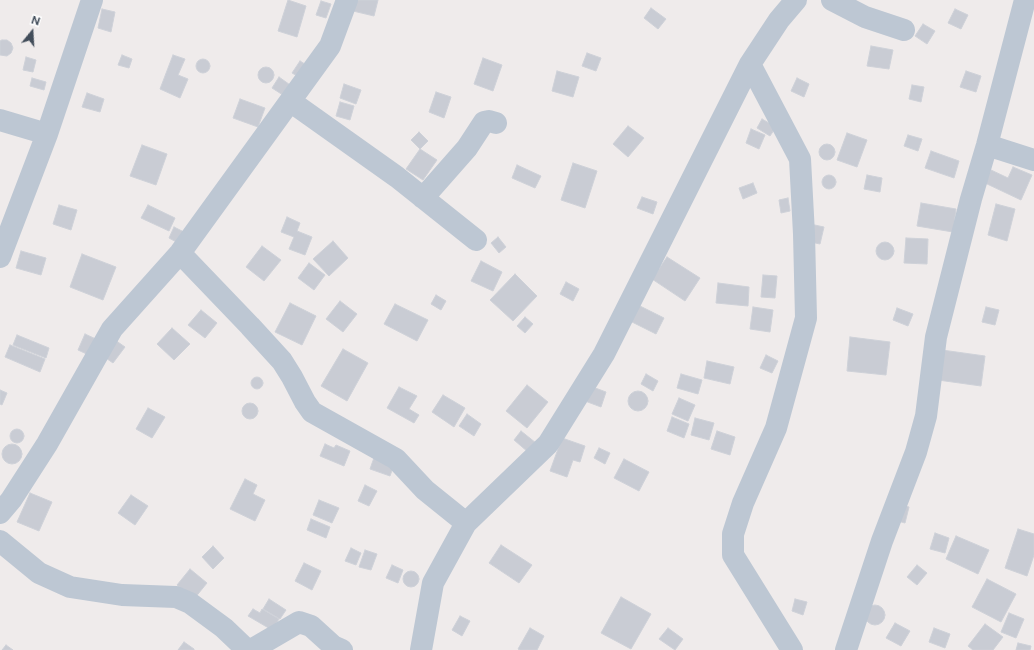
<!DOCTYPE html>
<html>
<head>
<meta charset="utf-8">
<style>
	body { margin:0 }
	#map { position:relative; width:1034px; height:650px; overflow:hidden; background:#efebeb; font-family:"Public Sans",sans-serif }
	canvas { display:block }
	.north { position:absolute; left:12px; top:12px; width:40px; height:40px; -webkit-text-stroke:3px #fff; paint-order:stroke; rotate:18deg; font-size:11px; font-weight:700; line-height:16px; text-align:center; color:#424d5a }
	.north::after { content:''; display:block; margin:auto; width:14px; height:18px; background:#424d5a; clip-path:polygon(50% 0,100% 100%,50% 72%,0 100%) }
</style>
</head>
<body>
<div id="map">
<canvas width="1034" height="650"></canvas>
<div class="north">N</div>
</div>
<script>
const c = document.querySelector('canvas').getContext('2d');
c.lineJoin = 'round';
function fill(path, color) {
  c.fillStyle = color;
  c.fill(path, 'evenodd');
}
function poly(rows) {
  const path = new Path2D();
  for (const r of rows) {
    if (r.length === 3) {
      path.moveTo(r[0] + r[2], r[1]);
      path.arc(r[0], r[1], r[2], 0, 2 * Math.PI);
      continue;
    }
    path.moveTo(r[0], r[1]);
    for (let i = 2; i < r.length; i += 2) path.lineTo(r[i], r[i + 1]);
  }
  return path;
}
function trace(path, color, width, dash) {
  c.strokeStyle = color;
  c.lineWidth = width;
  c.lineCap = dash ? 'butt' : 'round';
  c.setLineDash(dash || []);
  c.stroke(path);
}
const building = poly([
	[288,0,306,6,297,37,278,31,288,0],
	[356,0,378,0,374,16,353,11,356,0],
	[321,1,331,4,326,18,316,15,321,1],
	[651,8,666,19,658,29,644,18,651,8],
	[102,9,115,12,111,32,98,28,102,9],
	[955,9,968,15,961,29,948,23,955,9],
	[923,24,935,31,927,44,915,36,923,24],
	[2,40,7,40,11,43,13,48,11,53,7,56,0,55,0,41,2,40],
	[871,46,893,50,889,69,867,66,871,46],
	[587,53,601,58,596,71,582,66,587,53],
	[122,55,132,59,129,68,118,65,122,55],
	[173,55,185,59,178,75,188,79,180,98,160,89,173,55],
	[26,57,36,60,33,72,23,70,26,57],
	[483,58,502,65,493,91,474,84,483,58],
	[203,66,7],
	[300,61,308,66,301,78,292,73,300,61],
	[266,75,8],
	[557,71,579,77,573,97,552,91,557,71],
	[966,71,981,76,976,92,960,87,966,71],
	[279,77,293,87,286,97,272,88,279,77],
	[32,78,46,82,44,90,30,86,32,78],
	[797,78,809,84,804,97,791,91,797,78],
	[344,84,361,90,356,104,340,98,344,84],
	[912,85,924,87,921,102,909,99,912,85],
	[436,92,451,97,444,118,429,112,436,92],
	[87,93,104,99,100,112,82,107,87,93],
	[240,99,265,108,258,127,233,118,240,99],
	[340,102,354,106,350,120,336,116,340,102],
	[762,119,776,127,770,136,757,128,762,119],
	[628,126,644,138,628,157,613,144,628,126],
	[751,129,765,135,759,149,746,143,751,129],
	[419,132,428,141,420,149,411,140,419,132],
	[847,133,867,140,857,167,837,160,847,133],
	[908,135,922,139,918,151,904,146,908,135],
	[827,152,8],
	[142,145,167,154,156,185,130,176,142,145],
	[420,149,437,160,423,180,406,169,420,149],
	[931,151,959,161,954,178,925,168,931,151],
	[573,163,597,171,585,208,561,200,573,163],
	[517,165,541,176,535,188,512,178,517,165],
	[1013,167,1032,175,1021,200,985,183,991,170,1008,178,1013,167],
	[867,175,882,178,880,192,864,189,867,175],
	[829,182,7],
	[753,183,757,193,743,199,739,188,753,183],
	[642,197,657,202,653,214,637,208,642,197],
	[788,198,790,211,781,213,779,200,788,198],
	[921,203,956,209,953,232,917,226,921,203],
	[996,204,1015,209,1007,241,988,235,996,204],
	[59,205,77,210,71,230,53,224,59,205],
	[148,205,175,218,169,231,141,218,148,205],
	[287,217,300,223,297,231,312,237,305,255,289,249,294,237,281,232,287,217],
	[810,224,824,227,820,244,806,241,810,224],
	[174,227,186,233,180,244,169,238,174,227],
	[498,237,506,247,499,253,491,243,498,237],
	[906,238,928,239,927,264,904,263,906,238],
	[333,241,348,258,329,276,313,259,333,241],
	[885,251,9],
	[262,246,281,260,264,281,246,267,262,246],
	[21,251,46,258,41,275,16,268,21,251],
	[82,254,116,267,103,300,70,287,82,254],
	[667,257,700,278,685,301,652,279,667,257],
	[481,261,502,272,493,291,471,281,481,261],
	[309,263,325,275,314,290,298,278,309,263],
	[515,274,537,296,513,321,490,300,515,274],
	[763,275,777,276,775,298,761,297,763,275],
	[566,282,579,289,573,301,560,294,566,282],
	[718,283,749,287,748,306,716,303,718,283],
	[436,295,446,301,441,310,431,304,436,295],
	[340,301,357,314,343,332,326,319,340,301],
	[290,303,316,316,302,345,275,332,290,303],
	[634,303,664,318,656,334,626,319,634,303],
	[395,304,428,320,417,341,384,324,395,304],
	[753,307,773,310,770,332,750,329,753,307],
	[986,307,999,310,995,325,982,322,986,307],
	[897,308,913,314,908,326,893,320,897,308],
	[201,310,217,323,205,338,188,325,201,310],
	[525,317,533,324,525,333,517,326,525,317],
	[172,328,190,344,174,360,157,344,172,328],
	[85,334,98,340,91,356,78,350,85,334],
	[17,335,49,348,46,358,13,345,17,335],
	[850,337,890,342,886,375,847,371,850,337],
	[115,340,125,347,113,363,103,356,115,340],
	[10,345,45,359,40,372,5,357,10,345],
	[343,349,368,363,347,401,321,386,343,349],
	[942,350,985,356,981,386,938,380,942,350],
	[766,355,778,361,772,373,760,368,766,355],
	[707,361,734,367,730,384,704,378,707,361],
	[646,374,658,381,653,391,641,384,646,374],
	[681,374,702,380,698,394,677,388,681,374],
	[257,383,6],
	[527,385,548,402,527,428,506,411,527,385],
	[590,386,606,392,601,407,585,401,590,386],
	[399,387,417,396,409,409,419,415,414,423,387,408,399,387],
	[0,390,7,393,2,405,0,404,0,390],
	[638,401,10],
	[443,395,465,408,454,427,432,412,443,395],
	[679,398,695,405,688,421,672,414,679,398],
	[250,411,8],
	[148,408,165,417,152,438,136,429,148,408],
	[467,414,481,424,474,436,459,426,467,414],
	[672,417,689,424,684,438,667,431,672,417],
	[695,418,714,423,709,440,691,435,695,418],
	[17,436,7],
	[521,431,536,443,528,452,514,440,521,431],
	[717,431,735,437,730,455,711,449,717,431],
	[562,438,585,446,580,462,573,460,567,477,550,471,562,438],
	[12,454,10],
	[325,444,334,448,336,445,350,451,344,466,320,456,325,444],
	[599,448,610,453,605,464,594,458,599,448],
	[375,455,395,462,390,476,370,469,375,455],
	[624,459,649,472,639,491,614,478,624,459],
	[245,479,257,485,253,494,265,500,255,521,230,509,245,479],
	[365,485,377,491,369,506,358,501,365,485],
	[30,493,52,502,39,531,17,522,30,493],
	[131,495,148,506,135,525,118,513,131,495],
	[319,500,339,508,332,523,313,515,319,500],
	[897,504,909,507,905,523,894,520,897,504],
	[311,519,330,527,326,538,307,530,311,519],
	[1018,529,1034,534,1034,555,1027,576,1005,568,1018,529],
	[935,533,949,538,945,553,930,549,935,533],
	[956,536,989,550,978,574,946,559,956,536],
	[501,545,532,565,519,583,489,563,501,545],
	[213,546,224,558,213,569,202,557,213,546],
	[351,548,361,553,356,565,345,561,351,548],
	[365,550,377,554,371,570,359,567,365,550],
	[304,563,321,571,312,590,295,581,304,563],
	[392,565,403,570,398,583,386,578,392,565],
	[917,565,927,573,917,585,907,577,917,565],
	[190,569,207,583,194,599,177,585,190,569],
	[411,579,8],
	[987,579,1016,594,1001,622,972,607,987,579],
	[621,597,651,614,631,649,601,633,621,597],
	[269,599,286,610,280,619,263,609,269,599],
	[795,599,807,602,803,615,792,611,795,599],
	[875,615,10],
	[253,609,260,613,262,609,279,619,272,630,248,616,253,609],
	[1009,613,1024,619,1016,638,1001,632,1009,613],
	[460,616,470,621,462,636,452,630,460,616],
	[895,623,910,631,901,646,886,638,895,623],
	[985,624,1003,637,993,650,973,650,968,646,985,624],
	[530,628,544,636,537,650,520,650,518,649,530,628],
	[668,628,683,639,675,650,659,639,668,628],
	[934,628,950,634,945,648,929,642,934,628],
	[184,642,194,649,194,650,178,650,184,642],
	[1018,643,1031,646,1030,650,1016,650,1018,643],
	[6,645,13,650,2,650,6,645]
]);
fill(building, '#c9ccd4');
trace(building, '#ced1d8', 1);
trace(poly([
	[832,0,865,17,904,30],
	[750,64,800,159,804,234,806,318,776,428,743,503,733,534,733,555,792,650],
	[290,101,397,177,476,240],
	[0,120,47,134],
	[987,145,1034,160],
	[423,198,467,148,484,122,489,121,496,123],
	[180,253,250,326,282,361,292,377,305,402,312,412,396,459,425,490,466,523],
	[0,257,47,134,92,0],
	[0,513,11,500,47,444,112,329,180,253,330,46,347,0],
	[0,541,39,573,70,587,122,595,176,597,190,603,224,628,247,650],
	[251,650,299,622,311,626,333,646,342,650],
	[421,650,433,583,466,523,548,444,604,354,750,64,779,20,796,0],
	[846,650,882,541,916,452,926,416,936,337,971,199,987,145,1025,0]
]), '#bdc7d3', 22);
</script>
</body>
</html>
